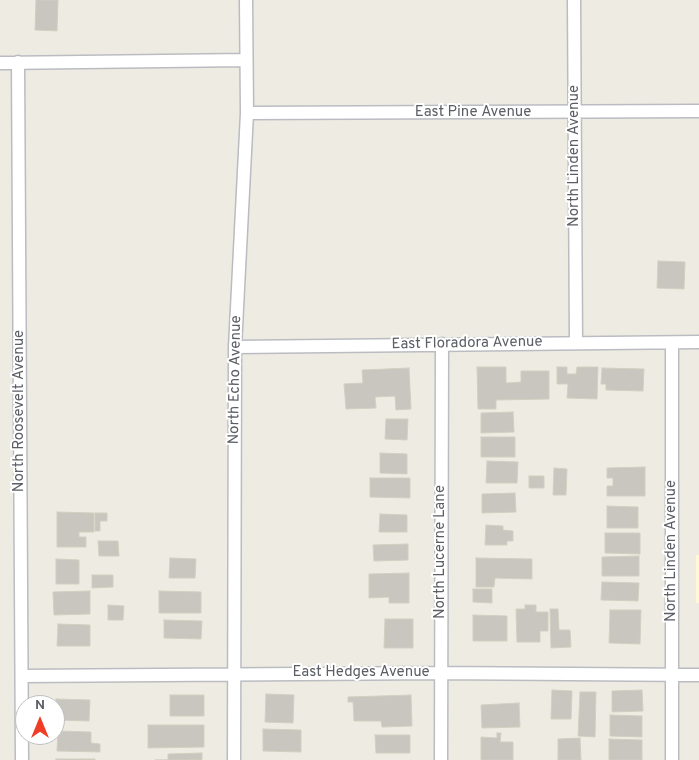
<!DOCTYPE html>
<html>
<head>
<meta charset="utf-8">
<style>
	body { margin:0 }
	#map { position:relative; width:699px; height:760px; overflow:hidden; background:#eeece2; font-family:Overpass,sans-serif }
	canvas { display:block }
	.north { position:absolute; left:15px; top:695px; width:50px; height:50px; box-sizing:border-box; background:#fff; border:1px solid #bdbfc1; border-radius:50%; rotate:0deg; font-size:14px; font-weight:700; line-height:20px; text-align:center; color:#5b5e64 }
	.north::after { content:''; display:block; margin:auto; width:18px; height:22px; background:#f03d26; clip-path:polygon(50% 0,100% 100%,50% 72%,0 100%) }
</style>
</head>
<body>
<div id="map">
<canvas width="699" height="760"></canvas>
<div class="north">N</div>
</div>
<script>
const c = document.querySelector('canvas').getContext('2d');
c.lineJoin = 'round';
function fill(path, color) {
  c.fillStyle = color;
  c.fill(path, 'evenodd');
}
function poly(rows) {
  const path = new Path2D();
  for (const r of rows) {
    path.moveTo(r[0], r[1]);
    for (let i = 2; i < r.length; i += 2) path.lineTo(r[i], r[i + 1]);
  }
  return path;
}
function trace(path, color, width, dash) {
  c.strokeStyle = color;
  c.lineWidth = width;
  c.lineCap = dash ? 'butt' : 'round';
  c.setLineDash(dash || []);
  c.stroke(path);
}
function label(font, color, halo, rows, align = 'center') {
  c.font = font + ' Overpass,sans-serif';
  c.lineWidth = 4;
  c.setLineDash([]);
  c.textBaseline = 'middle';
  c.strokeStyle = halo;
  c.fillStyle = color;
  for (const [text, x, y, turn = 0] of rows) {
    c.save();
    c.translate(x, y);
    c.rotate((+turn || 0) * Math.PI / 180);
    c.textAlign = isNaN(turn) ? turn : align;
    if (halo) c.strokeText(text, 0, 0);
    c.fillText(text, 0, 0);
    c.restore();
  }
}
fill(poly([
	[696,555,699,555,699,603,696,603]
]), '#fff7d6');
const building = poly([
	[36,0,58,0,57,31,35,30,36,0],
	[658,261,685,262,684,289,657,288,658,261],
	[477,367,506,367,506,383,521,382,521,371,549,371,549,399,496,400,496,409,478,409,477,367],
	[557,367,567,367,567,374,576,374,577,367,598,367,597,399,567,398,568,384,557,384,557,367],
	[409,368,411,409,396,410,395,396,375,397,376,408,346,409,344,384,363,383,362,370,409,368],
	[602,368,644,369,643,391,606,390,606,384,601,384,602,368],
	[513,412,514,432,481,433,481,413,513,412],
	[386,419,408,419,407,440,385,439,386,419],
	[481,437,515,437,515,457,481,457,481,437],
	[380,453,407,454,407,474,380,473,380,453],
	[487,461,518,462,517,483,486,483,487,461],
	[645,467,645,496,607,496,607,486,613,486,613,478,607,478,607,468,645,467],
	[554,468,567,469,566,495,553,495,554,468],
	[529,476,544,476,544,488,529,488,529,476],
	[370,478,410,478,410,498,370,497,370,478],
	[515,493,516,512,482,513,482,494,515,493],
	[607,506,638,507,638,528,607,528,607,506],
	[57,512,94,513,94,532,79,532,79,537,86,537,86,547,57,547,57,512],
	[95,513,107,513,107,521,100,521,100,531,95,531,95,513],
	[380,514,407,515,407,532,379,532,380,514],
	[486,525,503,526,503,530,513,531,513,541,507,541,507,545,485,545,486,525],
	[605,533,640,533,640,554,605,553,605,533],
	[98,541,118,541,119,556,99,556,98,541],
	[408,544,408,560,374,561,373,545,408,544],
	[639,556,639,576,602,576,602,557,639,556],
	[170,558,196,559,195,578,169,578,170,558],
	[476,558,532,559,532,579,495,578,494,587,476,587,476,558],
	[56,559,79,560,79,584,56,584,56,559],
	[409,573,409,603,389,603,389,597,369,598,369,574,409,573],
	[92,575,113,575,113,587,92,588,92,575],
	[602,582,639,583,638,601,601,600,602,582],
	[473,589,492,589,492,603,473,602,473,589],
	[90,591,90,614,54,615,53,592,90,591],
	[159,591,201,592,201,613,159,613,159,591],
	[108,605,124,606,123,620,108,620,108,605],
	[525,605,536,605,536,612,548,612,548,631,540,631,540,642,517,642,516,609,525,609,525,605],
	[550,609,558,609,559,630,570,630,571,647,551,648,550,609],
	[610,610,641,610,640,644,609,643,610,610],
	[473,615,507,616,507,641,473,641,473,615],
	[385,619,413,619,413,648,384,648,385,619],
	[164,620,202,621,201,639,164,638,164,620],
	[58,624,90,625,90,646,57,646,58,624],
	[552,690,572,691,571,719,551,719,552,690],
	[642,690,643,711,612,712,612,691,642,690],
	[580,692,596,692,595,737,578,736,580,692],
	[266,694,294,695,293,723,265,722,266,694],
	[170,695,204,695,204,716,170,716,170,695],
	[411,695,412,726,382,727,381,721,354,721,353,702,348,702,348,697,411,695],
	[56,699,90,700,89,721,55,720,56,699],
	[519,703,520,727,482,728,481,705,519,703],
	[610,715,642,716,642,737,610,736,610,715],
	[148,725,204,725,204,747,148,748,148,725],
	[263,729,301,730,301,752,263,751,263,729],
	[58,731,91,732,91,743,100,744,100,752,57,751,58,731],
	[497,733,501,733,500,742,513,742,513,760,481,760,481,737,497,738,497,733],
	[375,735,410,735,410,753,376,753,375,735],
	[580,738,581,760,558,760,558,739,580,738],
	[609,739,642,740,642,760,609,760,609,739],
	[202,753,202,760,155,760,168,760,168,754,202,753],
	[56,759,95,759,95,760,56,760,56,759]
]);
fill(building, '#c9c6bf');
trace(building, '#d3cec0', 1);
const minor = poly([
	[574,0,576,343],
	[18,62,22,760],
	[0,63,246,60],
	[247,113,699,111],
	[235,347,699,342],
	[22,676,440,673,699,675],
	[234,760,235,347,247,113,246,0],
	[441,760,442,344],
	[672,760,672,343]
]);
trace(minor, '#babcc2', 15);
trace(minor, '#fff', 12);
label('15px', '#5b5e64', '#fff', [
	["East Pine Avenue",473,113],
	["North Linden Avenue",575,156,-90],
	["East Floradora Avenue",467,344,-1],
	["North Echo Avenue",236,380,-89],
	["North Roosevelt Avenue",20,411,-90],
	["North Linden Avenue",672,551,-90],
	["North Lucerne Lane",441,552,-90],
	["East Hedges Avenue",361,673]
]);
</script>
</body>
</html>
